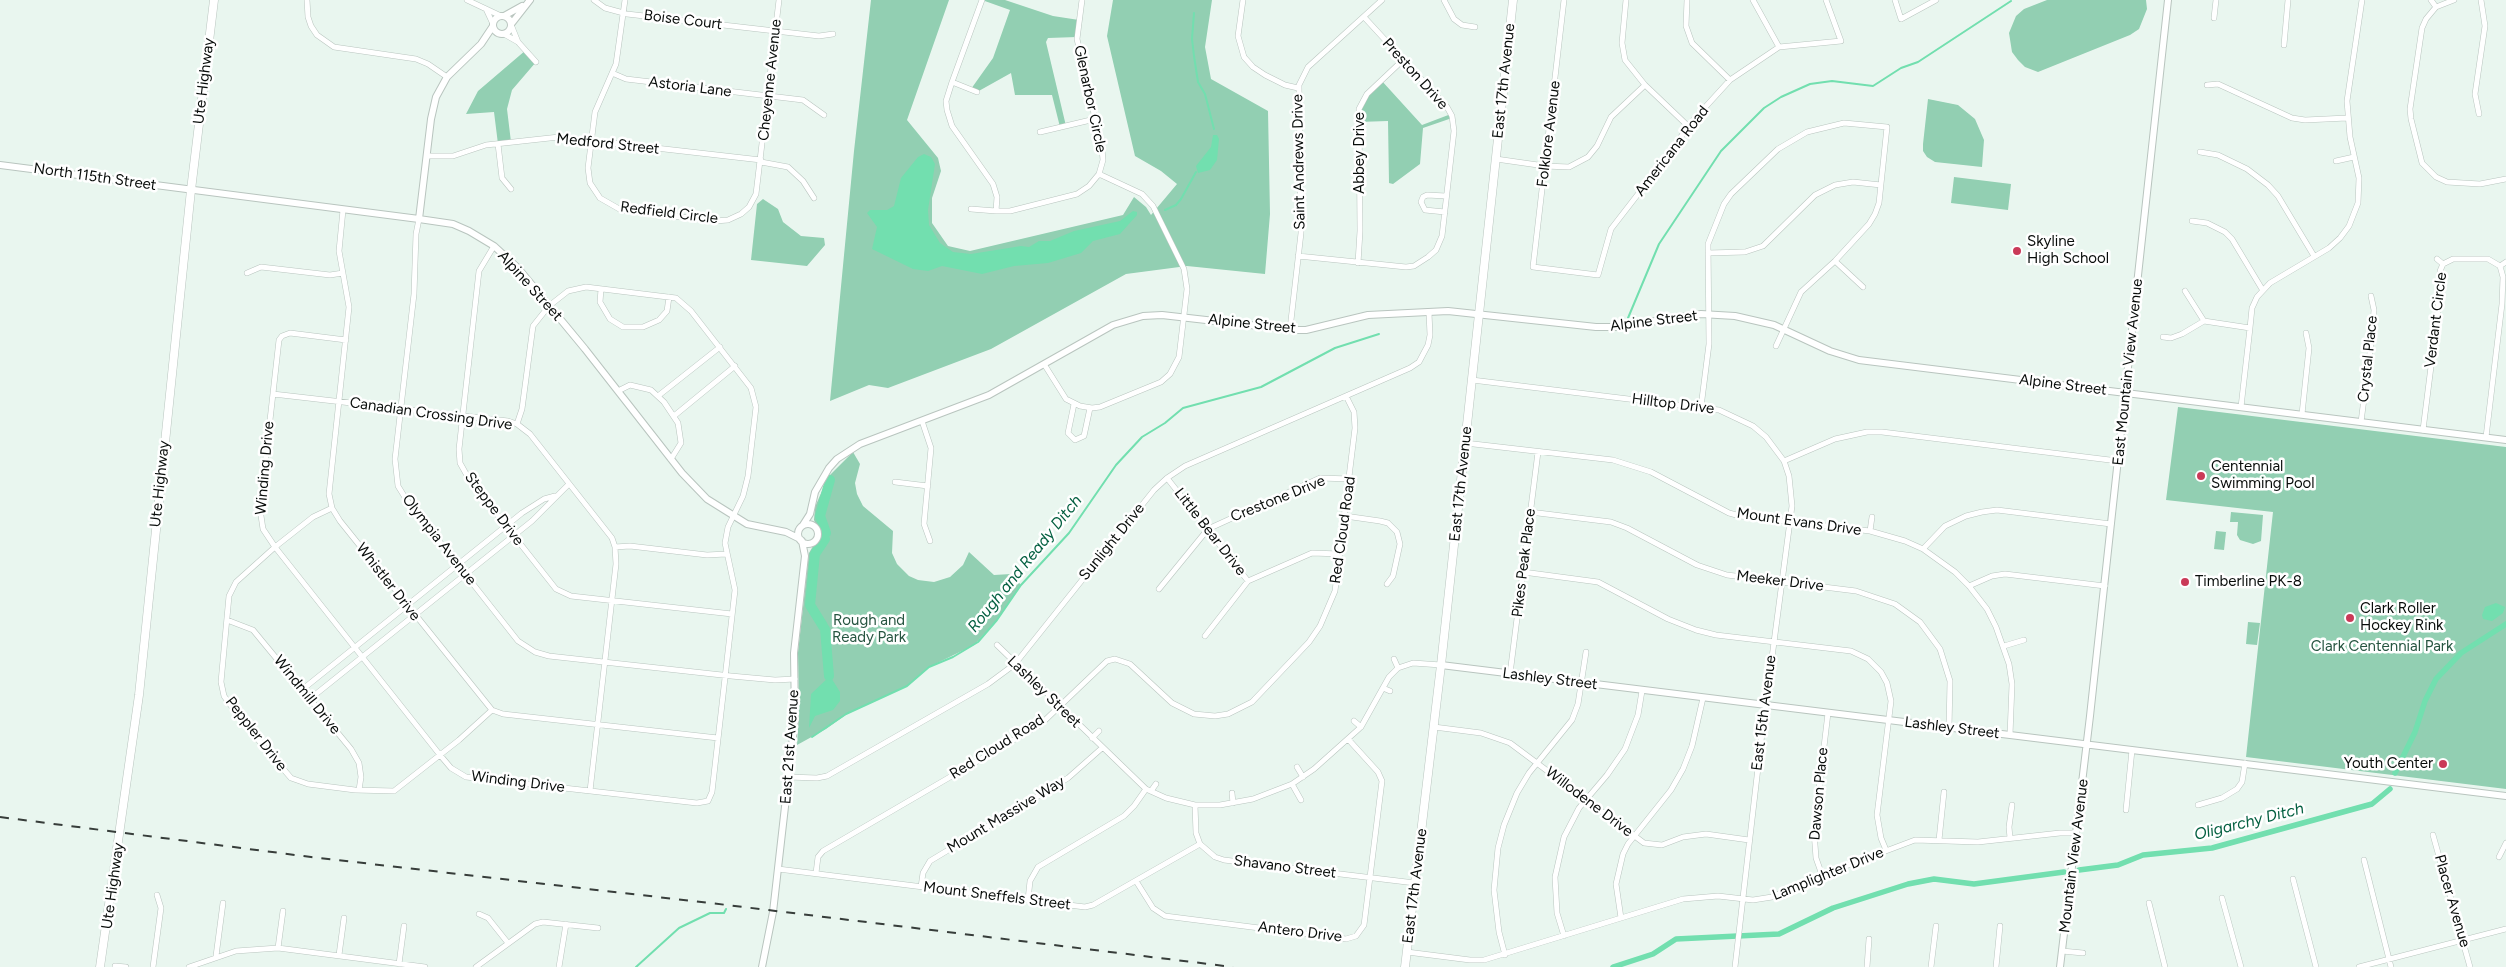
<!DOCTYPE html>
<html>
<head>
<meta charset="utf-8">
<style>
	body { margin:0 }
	canvas { display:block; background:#e9f6ef }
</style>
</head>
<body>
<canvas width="2506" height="967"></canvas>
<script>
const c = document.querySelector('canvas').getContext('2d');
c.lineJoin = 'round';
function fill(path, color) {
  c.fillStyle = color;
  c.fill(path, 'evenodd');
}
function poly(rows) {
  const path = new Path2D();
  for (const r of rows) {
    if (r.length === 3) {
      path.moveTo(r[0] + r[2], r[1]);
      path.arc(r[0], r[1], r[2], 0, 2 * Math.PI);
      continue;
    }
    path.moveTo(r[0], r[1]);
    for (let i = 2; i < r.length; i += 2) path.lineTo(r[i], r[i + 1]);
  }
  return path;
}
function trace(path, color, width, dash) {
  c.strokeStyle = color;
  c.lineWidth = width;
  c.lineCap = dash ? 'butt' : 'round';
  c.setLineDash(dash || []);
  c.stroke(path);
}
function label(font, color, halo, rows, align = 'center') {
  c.font = font + ' Figtree,sans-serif';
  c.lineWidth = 5;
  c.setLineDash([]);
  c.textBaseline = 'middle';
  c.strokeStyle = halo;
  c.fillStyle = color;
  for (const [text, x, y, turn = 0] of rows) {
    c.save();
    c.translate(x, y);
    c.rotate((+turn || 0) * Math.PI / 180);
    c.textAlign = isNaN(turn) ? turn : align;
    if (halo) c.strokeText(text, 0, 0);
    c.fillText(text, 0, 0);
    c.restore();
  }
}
fill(poly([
	[871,0,949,0,907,120,938,158,941,171,932,198,932,223,948,246,970,251,1123,215,1134,197,1146,207,1151,215,1177,184,1161,171,1135,156,1107,36,1113,0,1212,0,1205,47,1211,79,1268,111,1270,214,1265,274,1187,266,1126,274,991,349,888,388,869,385,830,401,854,151],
	[982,0,1005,0,1053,16,1079,20,1077,37,1048,38,1046,42,1066,126,1060,127,1052,95,1015,95,1011,73,977,92,971,89,993,58,1010,10],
	[2047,0,2146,0,2147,9,2139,29,2130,35,2038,72,2025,67,2018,60,2012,52,2009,33,2016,16,2024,9],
	[526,50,536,62,512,90,507,109,511,142,498,144,494,112,466,114,478,91],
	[1381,80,1422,125,1451,114,1452,118,1423,128,1420,164,1393,184,1389,183,1388,121,1358,122,1360,105],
	[1928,99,1958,105,1975,119,1984,140,1982,167,1935,162,1927,157,1923,151,1923,144],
	[1954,177,2011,184,2008,210,1951,203],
	[763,199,778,209,783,222,801,236,824,238,825,245,807,266,751,260,757,204],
	[2178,407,2506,447,2506,789,2246,757,2273,512,2166,500],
	[853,452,860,464,855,483,857,494,863,506,893,531,892,553,897,564,909,576,918,580,934,582,950,577,963,565,969,552,994,575,1011,574,1021,585,997,620,974,645,929,667,907,686,847,714,826,729,797,745,799,713,798,652,809,553,820,534,814,520,815,507,828,477],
	[2231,512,2263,515,2261,541,2253,544,2240,540,2237,535,2238,522,2230,522],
	[2216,531,2226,532,2224,550,2214,549],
	[2248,622,2260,623,2257,645,2246,644]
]), '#92cfb2');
fill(poly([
	[1213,135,1217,135,1219,139,1217,160,1210,170,1198,173,1196,166,1211,147],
	[924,154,931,157,935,164,928,210,929,225,940,243,953,252,971,254,1021,246,1029,247,1039,241,1050,241,1074,231,1120,221,1133,211,1137,212,1137,215,1120,234,1093,241,1081,253,1048,263,1014,266,982,274,942,266,928,271,913,269,872,249,877,227,867,213,870,210,887,210,894,206,901,178,918,157],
	[2496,603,2505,607,2503,613,2492,621,2483,619,2482,615,2485,607],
	[830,676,840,692,840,701,833,710,815,716,809,728,811,694]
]), '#72dfaf');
trace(poly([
	[1194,13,1192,39,1194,56,1198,82,1205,94,1214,129],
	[1165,210,1176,205,1181,199,1196,172],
	[1628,318,1659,244,1721,151,1764,108,1781,97,1810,84,1832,81,1873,86,1901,68,1918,62,2011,1],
	[812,737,846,714,907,686,929,667,953,657,978,642,997,620,1021,585,1069,533,1116,465,1142,437,1165,423,1183,408,1261,387,1335,348,1379,334],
	[636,967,679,928,710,913,724,913,726,909]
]), '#72dfaf', 2);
trace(poly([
	[2395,773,2415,732,2425,701,2436,679,2461,653,2506,624],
	[2079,870,2118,865,2143,855,2212,848,2372,804,2390,789],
	[1613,967,1653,954,1676,939,1779,934,1833,908,1908,884,1934,879,1974,884,2064,872]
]), '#72dfaf', 5.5);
trace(poly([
	[826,533,820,516,830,480],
	[823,626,810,605,815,554,825,539],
	[825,629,829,676]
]), '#72dfaf', 10);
const minor = poly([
	[307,0,308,17,311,26,317,35,334,47,416,59,428,64,447,77],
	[467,0,501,16],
	[594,0,605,8,627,14,819,36,833,34],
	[625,0,616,64,595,112,588,168,590,183,600,198,621,210,715,221,728,220,741,214,749,207,756,194,779,0],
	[982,0,952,82,946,101,947,110,952,126,993,184,997,197,996,211,1010,211,1077,194,1089,186,1099,174,1103,160,1102,149,1077,39,1082,0],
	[1243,0,1238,36,1244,57,1253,67,1265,75,1285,85,1298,88],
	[1444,0,1454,19,1462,25,1475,27],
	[1564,0,1533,267,1598,275,1611,229,1673,149,1688,126,1730,80,1779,47,1841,41,1826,0],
	[1626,0,1622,43,1625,60,1645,85,1688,126],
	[1687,0,1686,26,1692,43,1730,80],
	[1753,0,1779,47],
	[1895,0,1901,19,1936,0],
	[2431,0,2436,7],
	[2454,0,2436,7,2426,19,2422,28,2410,109,2411,119,2422,163,2436,177,2447,182,2480,184,2506,179],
	[486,9,493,24],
	[2214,18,2216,0],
	[512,27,518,42],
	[504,34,518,42,536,62],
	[2284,45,2288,0],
	[612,73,626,79,803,100,824,115],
	[952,82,977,92],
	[2207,85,2218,84,2292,118,2305,120,2347,118],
	[2479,114,2475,94,2485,26,2481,0],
	[1040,132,1095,119],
	[498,144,502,178,511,189],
	[2200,152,2218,155,2247,169,2268,185,2278,196,2314,256],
	[427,156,453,156,486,145,559,137,761,160],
	[1496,159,1545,166,1569,167,1588,157,1597,146,1611,117,1645,85],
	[2336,161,2354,157],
	[761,162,788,167,803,181,814,198],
	[971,209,996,211],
	[343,210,339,251,349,307,329,494,332,508,340,521,492,710,503,714,718,738],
	[1445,212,1425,210,1421,202,1423,197,1427,195,1446,196],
	[419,219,416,234,414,294,395,459,398,486,406,499,518,641,535,652,549,656,731,676,775,680,795,679],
	[2192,221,2207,223,2225,232,2232,239,2262,289],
	[494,246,479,271,459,449,460,463,469,479,556,589,571,596,732,614],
	[1708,253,1745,252,1763,246,1815,195,1835,185,1853,182,1881,185],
	[1298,256,1406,267,1414,266,1428,257,1436,250,1442,236,1454,131,1452,116,1447,107,1364,17],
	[2437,259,2443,264],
	[1835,261,1863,287],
	[1358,263,1360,231,1359,109,1367,94,1403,60],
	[2500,266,2506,262],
	[247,273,261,267,330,275,343,273],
	[601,289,600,302,610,319,623,327,643,327,659,320,667,311,669,297],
	[2185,291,2204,321],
	[1290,329,1301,233,1299,85,1308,67,1382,0],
	[2163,337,2171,338,2182,334,2204,321,2250,328],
	[346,340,290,333,282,336,279,340,260,509,263,529,275,547,440,755,451,768,466,777,697,803,708,801,712,792,735,590,725,543,728,527,743,496,748,476,756,407,751,388,691,311,676,298,586,287,568,291,549,306,533,326,522,409,517,424],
	[1044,364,1066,399,1080,406,1092,408,1100,407,1161,382,1170,374,1179,357,1187,289,1184,269,1153,206,1142,194,1099,174],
	[1472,380,1719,410,1753,426,1766,437,1784,461,1789,476,1792,506,1762,733,1735,967],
	[618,391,630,385,651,390,664,402,678,423,681,443,671,459],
	[273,394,508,421,517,424,530,434,612,538,615,547,616,564,590,791],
	[658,396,720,347],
	[1074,404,1068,433,1075,440,1084,436,1090,408],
	[1701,407,1709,344,1708,244,1724,204,1731,194,1778,149,1807,132,1844,123,1887,127,1879,203,1875,214,1869,224,1835,261,1801,292,1776,346],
	[2241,407,2250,328,2252,308,2257,297,2270,283,2329,248,2340,238,2349,226,2358,203,2359,178,2350,137,2347,101,2362,0],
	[2302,414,2309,348,2306,333],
	[674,416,735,366],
	[922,421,931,448,924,524,930,541],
	[2361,422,2372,337,2374,310,2371,296],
	[2423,430,2438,311,2440,271,2443,264,2453,259,2488,259,2500,266,2503,277,2502,304,2486,437],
	[1465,443,1613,460,1651,472,1729,513,1740,516,1870,531,1905,541,1923,549,1955,572,1969,586,1987,609,1996,627,2009,664,2012,684,2010,735],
	[1784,461,1835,439,1867,432,1882,432,2118,461],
	[1167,478,1248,581],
	[895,482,928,486],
	[332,508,313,517,275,547,236,582,229,596,221,682,224,696,242,721,291,778,308,784,355,790,394,791,459,740,492,710],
	[1530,512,1611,522,1627,528,1697,565,1727,575,1856,591,1895,604,1920,622,1940,649,1950,681,1949,728],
	[1345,516,1380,521,1388,523,1397,532,1400,544,1393,576,1387,584],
	[1870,531,1872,517],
	[615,547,630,546,707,555,726,554],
	[1923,549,1945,526,1966,516,1982,512,1997,510,2111,524],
	[1523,572,1598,582,1668,619,1696,630,1716,635,1851,651,1868,659,1881,672,1887,683,1891,701,1877,815,1881,838,1886,850],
	[1969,586,1992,576,2005,574,2105,586],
	[1159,589,1208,529,1320,478,1350,479],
	[227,620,253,630,351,749,359,763,361,777,359,790],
	[1205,636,1248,581,1312,553,1340,554],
	[997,645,1146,789,1166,798,1195,805,1220,805,1253,799,1292,784,1314,769,1361,727,1389,677,1398,668,1413,663,1441,665],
	[2004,646,2024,640],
	[1394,659,1398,668],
	[1510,674,1538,452],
	[1383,688,1390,691],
	[303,689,522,513,544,499,555,496],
	[311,698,532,521,569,484],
	[1354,721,1361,727],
	[1434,727,1481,733,1510,743,1644,843,1662,845,1683,837,1706,834,1749,840],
	[1092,738,1099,731],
	[1297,767,1303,777],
	[788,777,817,778,827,776,988,684,1015,664,1154,490,1167,478,1185,466,1410,368,1419,362,1428,345,1430,335,1429,313],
	[1292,784,1301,800],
	[1151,791,1156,784],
	[1232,793,1233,803],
	[1195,805,1196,833,1200,844,1215,857,1224,860,1415,883],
	[2198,805,2222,798,2237,789,2242,782,2245,763],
	[2126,810,2132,750],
	[2433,835,2470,967],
	[2010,838,2009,827,2012,805],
	[1939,840,1944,792],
	[2499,857,2506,843],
	[2364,860,2391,967],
	[778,869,1085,907,1093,905,1200,844],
	[816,873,818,857,823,851,1041,724,1107,661,1115,659,1130,664,1172,703,1194,714,1215,716,1228,714,1252,702,1309,642,1320,626,1335,591,1355,428,1354,412,1346,396],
	[1822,875,1816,858,1814,831,1828,713],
	[2293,879,2316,967],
	[1136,881,1153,908,1165,916,1346,939,1356,936,1364,925,1382,781,1378,772,1348,739],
	[921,887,923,873,930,861,1068,778,1102,748],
	[2222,898,2241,967],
	[1028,900,1030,881,1038,867,1124,816,1134,806,1146,789],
	[2149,903,2165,967],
	[479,914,488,918,508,943],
	[1621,918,1616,884,1623,854,1628,844,1671,790,1683,769,1692,746,1703,698],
	[1564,936,1557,913,1555,877,1564,837,1579,808,1607,775,1625,749,1638,715,1642,691],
	[278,948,283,911],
	[2062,951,2083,953],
	[1407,952,1470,960,1484,960,1683,899,1718,896,1753,900,1772,897,1822,875,1915,840,1978,842,2060,833,2077,833],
	[339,955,344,918],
	[1505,955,1499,932,1494,890,1498,848,1504,825,1517,793,1529,773,1572,720,1578,704,1586,652],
	[216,956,223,903],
	[399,964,404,926],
	[115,966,126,967],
	[153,967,161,908,157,895],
	[189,967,236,951,278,948,425,967],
	[476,967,535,924,543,922,598,928],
	[559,967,566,924],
	[1867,967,1869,939],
	[1931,967,1936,926],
	[1996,967,2000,926],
	[2359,967,2506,929]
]);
const tertiary = poly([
	[502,25,9],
	[504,16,522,6],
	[512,23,530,0],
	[0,165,419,219,453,224,469,231,494,246,518,268,585,349,682,473,707,499,747,524,786,532,800,539],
	[419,219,431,119,436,97,447,77,481,44,493,26],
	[808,534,10],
	[803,525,810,514,815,492,829,468,837,459,860,444,989,395,1113,325,1143,316,1162,315,1294,330,1306,330,1368,315,1448,311,1596,327,1617,327,1701,314,1735,316,1774,325,1830,351,1859,360,2506,440],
	[1441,665,2506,796],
	[762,967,773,912,795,719,794,653,805,556,802,541],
	[2060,967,2090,716,2168,0]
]);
const secondary = poly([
	[1405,967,1441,665,1513,0]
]);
const primary = poly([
	[100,967,139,695,191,190,214,0]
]);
trace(minor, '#b9c5bf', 6);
trace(tertiary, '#b9c5bf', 8);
trace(secondary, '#b9c5bf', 9);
trace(primary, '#b9c5bf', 9);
trace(minor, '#fff', 5);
trace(tertiary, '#fff', 6);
trace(secondary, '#fff', 8);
trace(primary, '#fff', 8);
trace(poly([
	[0,817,311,857,727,905,1233,967]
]), '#373d3a', 2, [9, 9]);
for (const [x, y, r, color] of [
	[2017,251,5,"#ca3a58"],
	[2201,476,5,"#ca3a58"],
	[2185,582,5,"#ca3a58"],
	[2350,618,5,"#ca3a58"],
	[2443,764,5,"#ca3a58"]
]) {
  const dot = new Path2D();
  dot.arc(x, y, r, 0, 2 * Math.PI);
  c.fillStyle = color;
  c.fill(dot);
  trace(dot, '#fff', 2);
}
label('15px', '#080c0a', '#fff', [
	["Boise Court",683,20,7],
	["Preston Drive",1415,74,48],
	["Cheyenne Avenue",770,80,-84],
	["Ute Highway",204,81,-83],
	["East 17th Avenue",1504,81,-84],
	["Astoria Lane",690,87,7],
	["Glenarbor Circle",1090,99,78],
	["Folklore Avenue",1549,134,-83],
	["Medford Street",608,144,6],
	["Americana Road",1672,151,-52],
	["Abbey Drive",1360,153,-90],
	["Saint Andrews Drive",1299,162,-91],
	["North 115th Street",95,177,8],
	["Redfield Circle",669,213,7],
	["Alpine Street",530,286,48],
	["Verdant Circle",2436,320,-83],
	["Alpine Street",1654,321,-7],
	["Alpine Street",1252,324,6],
	["Crystal Place",2368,359,-84],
	["East Mountain View Avenue",2128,372,-84],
	["Alpine Street",2063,385,7],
	["Hilltop Drive",1673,404,7],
	["Canadian Crossing Drive",431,414,8],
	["Winding Drive",265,468,-85],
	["Ute Highway",160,484,-84],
	["East 17th Avenue",1461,484,-84],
	["Crestone Drive",1278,499,-22],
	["Steppe Drive",494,509,53],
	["Mount Evans Drive",1799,522,8],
	["Red Cloud Road",1343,530,-82],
	["Little Bear Drive",1210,532,52],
	["Olympia Avenue",439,540,52],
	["Sunlight Drive",1112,542,-51],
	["Pikes Peak Place",1524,563,-83],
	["Meeker Drive",1780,581,7],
	["Whistler Drive",388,582,52],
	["Lashley Street",1550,679,7],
	["Lashley Street",1044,692,44],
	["Windmill Drive",307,695,51],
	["East 15th Avenue",1764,713,-83],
	["Lashley Street",1952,728,7],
	["Peppler Drive",256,734,52],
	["East 21st Avenue",790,747,-86],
	["Red Cloud Road",997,747,-32],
	["Winding Drive",518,782,7],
	["Dawson Place",1819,794,-85],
	["Willodene Drive",1589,802,37],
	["Mount Massive Way",1006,815,-31],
	["Mountain View Avenue",2074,856,-83],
	["Shavano Street",1285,867,7],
	["Lamplighter Drive",1828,874,-22],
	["Ute Highway",113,886,-82],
	["East 17th Avenue",1415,886,-83],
	["Mount Sneffels Street",997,896,7],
	["Placer Avenue",2452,901,74],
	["Antero Drive",1300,932,7]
]);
label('15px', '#080c0a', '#fff', [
	["Skyline",2027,242],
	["High School",2027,259],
	["Centennial",2211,467],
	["Swimming Pool",2211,484],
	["Timberline PK-8",2195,582],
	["Clark Roller",2360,609],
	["Hockey Rink",2360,626],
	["Youth Center",2433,764,"right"]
], 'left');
label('15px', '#275541', '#fff', [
	["Rough and",869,621],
	["Ready Park",869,638],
	["Clark Centennial Park",2382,647]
]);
label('italic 16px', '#046041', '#fff', [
	["Rough and Ready Ditch",1025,564,-51],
	["Oligarchy Ditch",2249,822,-14]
]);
</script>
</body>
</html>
